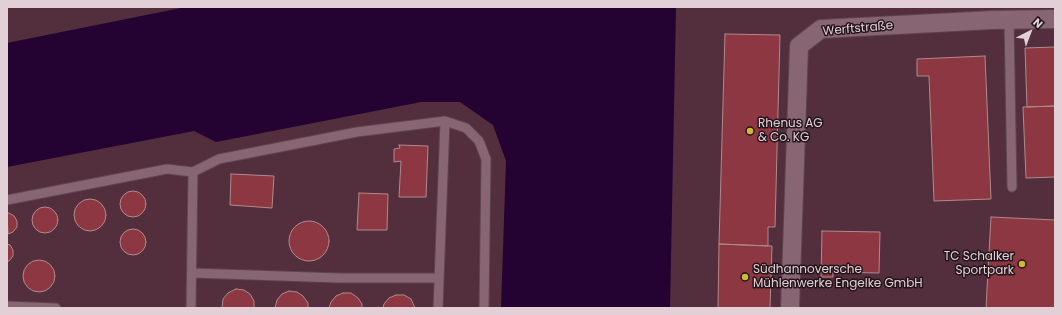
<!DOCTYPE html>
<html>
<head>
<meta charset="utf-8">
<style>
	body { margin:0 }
	#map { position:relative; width:1062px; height:315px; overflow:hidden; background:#452733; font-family:Poppins,sans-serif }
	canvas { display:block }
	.frame { position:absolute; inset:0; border:8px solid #e3cfd6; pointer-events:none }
	.north { position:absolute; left:1010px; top:12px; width:40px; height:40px; -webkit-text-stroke:3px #22151a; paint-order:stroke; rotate:42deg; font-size:11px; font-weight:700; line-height:16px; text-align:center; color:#e3cfd6 }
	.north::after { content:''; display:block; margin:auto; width:14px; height:18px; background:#e3cfd6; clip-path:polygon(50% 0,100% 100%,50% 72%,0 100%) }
</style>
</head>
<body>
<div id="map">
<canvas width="1062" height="315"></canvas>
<div class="frame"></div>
<div class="north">N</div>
</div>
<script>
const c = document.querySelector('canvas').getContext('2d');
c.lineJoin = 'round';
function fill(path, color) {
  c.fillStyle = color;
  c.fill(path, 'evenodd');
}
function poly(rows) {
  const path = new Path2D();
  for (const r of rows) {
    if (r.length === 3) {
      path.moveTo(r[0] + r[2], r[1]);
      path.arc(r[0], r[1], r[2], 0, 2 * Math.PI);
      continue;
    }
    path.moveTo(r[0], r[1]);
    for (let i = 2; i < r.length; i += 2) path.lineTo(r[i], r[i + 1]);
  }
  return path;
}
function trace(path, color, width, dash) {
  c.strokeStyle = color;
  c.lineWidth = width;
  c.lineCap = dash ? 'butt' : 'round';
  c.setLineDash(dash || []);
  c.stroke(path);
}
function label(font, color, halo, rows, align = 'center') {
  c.font = font + ' Poppins,sans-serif';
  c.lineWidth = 3;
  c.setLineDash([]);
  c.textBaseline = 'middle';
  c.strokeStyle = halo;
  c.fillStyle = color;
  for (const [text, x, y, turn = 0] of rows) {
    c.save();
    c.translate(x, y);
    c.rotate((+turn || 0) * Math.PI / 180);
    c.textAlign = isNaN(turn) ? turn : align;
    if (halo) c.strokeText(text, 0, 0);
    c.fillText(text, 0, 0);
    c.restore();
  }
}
fill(poly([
	[7,7,1055,7,1055,308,7,308]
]), '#532e3d');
fill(poly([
	[186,7,676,7,670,308,501,308,506,161,493,125,460,102,421,102,216,142,194,131,7,167,7,43]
]), '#240232');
const building = poly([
	[725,34,780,35,775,227,768,227,768,246,719,244,725,34],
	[1055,47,1055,106,1027,107,1025,48,1055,47],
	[985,56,991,199,934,201,929,76,917,76,917,59,985,56],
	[1055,106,1055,177,1026,178,1023,107,1055,106],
	[399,145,428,146,426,197,399,197,401,161,394,162,394,149,400,148,399,145],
	[231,174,274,176,272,208,230,205,231,174],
	[133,204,13],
	[359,193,388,194,387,230,357,230,359,193],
	[90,215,16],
	[45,220,13],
	[7,213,9,213,14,216,17,221,17,227,13,232,8,234,7,213],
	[991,217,1055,220,1055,308,930,308,986,308,991,217],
	[309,241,20],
	[133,242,13],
	[822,231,880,232,879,273,833,272,833,277,821,277,822,231],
	[7,244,10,245,13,250,13,256,9,261,7,262,7,244],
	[719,244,772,246,770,308,718,308,719,244],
	[39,276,16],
	[236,289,244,290,250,294,254,301,254,308,222,308,223,299,228,293,236,289],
	[289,291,297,292,303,296,308,303,308,308,275,308,277,300,282,294,289,291],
	[343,293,351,293,358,298,362,304,362,308,329,308,331,302,336,296,343,293],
	[396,295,404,295,411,299,415,308,383,308,384,304,389,298,396,295]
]);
fill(building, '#8c3741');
trace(building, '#b18a8c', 1);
const lane = poly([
	[1009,20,1012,187],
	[7,200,167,169,193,172,219,159,357,132,445,121,466,128,479,141,486,159,484,308],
	[192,273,340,278,439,278],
	[7,306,56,308],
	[191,308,193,172],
	[438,308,445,121]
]);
const street = poly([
	[790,308,799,46,821,29,992,20,1055,19]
]);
trace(lane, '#5e454f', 11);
trace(street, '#5e454f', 20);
trace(lane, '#886572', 9);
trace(street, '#886572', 18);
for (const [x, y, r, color] of [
	[750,131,4,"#cfb837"],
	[1022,264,4,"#cfb837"],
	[745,277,4,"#cfb837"]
]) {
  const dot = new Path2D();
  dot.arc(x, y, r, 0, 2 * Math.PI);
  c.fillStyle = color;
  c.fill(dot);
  trace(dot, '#22151a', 1.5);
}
label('12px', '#e3cfd6', '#22151a', [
	["Werftstraße",858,29,-5]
]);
label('12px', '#e3cfd6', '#22151a', [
	["Rhenus AG",758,124],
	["& Co. KG",758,138],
	["TC Schalker",1014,257,"right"],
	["Sportpark",1014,271,"right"],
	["Südhannoversche",753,270],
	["Mühlenwerke Engelke GmbH",753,284]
], 'left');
</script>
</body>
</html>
